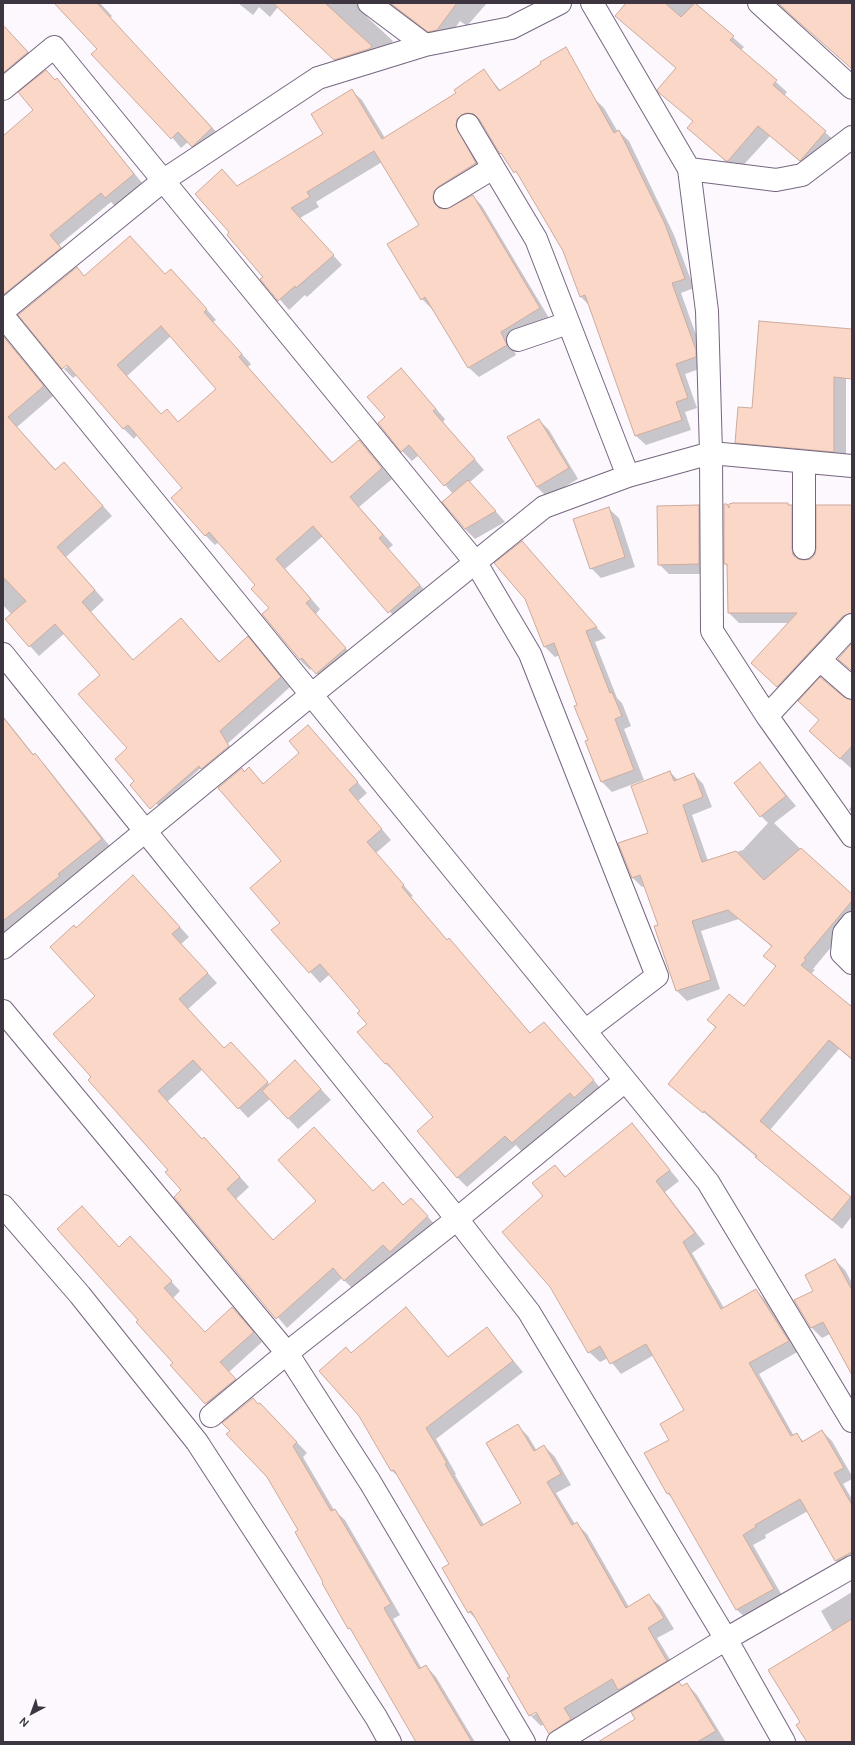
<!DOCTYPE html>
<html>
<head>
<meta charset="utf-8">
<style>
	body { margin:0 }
	#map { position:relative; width:855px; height:1745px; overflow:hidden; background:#fcf8fe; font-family:Manrope,sans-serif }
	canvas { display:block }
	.frame { position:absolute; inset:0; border:4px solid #3d3641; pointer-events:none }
	.north { position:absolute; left:12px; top:1693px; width:40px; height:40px; -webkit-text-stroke:3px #fff; paint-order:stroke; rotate:221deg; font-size:11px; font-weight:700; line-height:16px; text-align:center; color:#3d3641 }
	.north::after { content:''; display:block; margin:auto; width:14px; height:18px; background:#3d3641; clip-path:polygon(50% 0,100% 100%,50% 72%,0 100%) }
</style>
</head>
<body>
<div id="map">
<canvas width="855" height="1745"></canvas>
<div class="frame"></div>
<div class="north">N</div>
</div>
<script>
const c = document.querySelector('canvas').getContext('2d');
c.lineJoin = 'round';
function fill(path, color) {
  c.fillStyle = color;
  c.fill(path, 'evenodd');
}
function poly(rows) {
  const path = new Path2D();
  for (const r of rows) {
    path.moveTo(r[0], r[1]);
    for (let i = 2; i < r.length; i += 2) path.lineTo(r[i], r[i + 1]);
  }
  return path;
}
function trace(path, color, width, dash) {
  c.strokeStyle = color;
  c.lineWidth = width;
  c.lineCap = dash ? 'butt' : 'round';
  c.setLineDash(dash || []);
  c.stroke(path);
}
fill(poly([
	[54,3,100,3,112,16,110,18,222,138,202,156,188,142,181,148,98,49],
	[238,3,281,3,270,17,259,7,253,15],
	[297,3,372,3,366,12,367,17,393,41,379,59,345,69,296,24],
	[388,3,487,3,467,26,460,21,447,39,439,41],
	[627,3,699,3,696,5,744,47,741,50,787,92,784,96,836,142,811,171,770,136,737,172,689,128,694,122,670,101,677,69,626,25],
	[777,3,849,3,852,6,852,69],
	[3,26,38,62,3,85],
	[484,71,501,91,594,98,604,108,618,132,619,131,629,141,674,235,694,288,681,293,705,360,705,367,685,374,697,408,685,412,691,430,646,445,636,436,590,306,581,297,564,251,521,178,501,153,482,123,478,122,485,173,443,201,442,210,446,210,473,196,482,206,549,318,510,342,516,355,479,377,469,368,433,308,432,309,422,299,420,226,382,162,316,202,319,207,300,218,342,265,307,297,305,295,289,310,262,279,265,277,231,232,238,187,325,135,352,91,362,100,385,138,457,93],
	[57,80,143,184,116,207,111,202,59,245,67,254,3,306,3,137,35,111],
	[130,237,165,275,171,270,181,280,216,320,213,322,251,364,248,367,333,463,359,441,392,479,359,507,393,545,388,549,429,595,399,622,323,536,285,569,320,609,316,614,355,659,327,684,312,668,310,670,300,660,263,614,270,608,257,585,219,542,215,545,205,535,184,488,137,435,134,439,124,429,77,375,73,378,64,369,72,363],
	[171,336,217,389,179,423,167,410,161,415,127,376],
	[846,341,846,464,748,455,736,442,753,409],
	[8,343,53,396,17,427,56,470,74,473,112,516,66,557,104,600,91,612,134,661,191,630,220,662,248,638,290,687,159,806,149,796,128,748,102,675,65,633,39,656,30,646,12,615,3,605,3,347],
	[401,369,445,419,443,422,484,470,470,482,505,522,475,539,465,529,453,494,419,455,412,461,402,451,386,417],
	[539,420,549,430,578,479,547,497,537,487],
	[788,504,801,516,802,561,811,559,852,505,852,624,788,696,762,673,789,623,739,623,729,613,728,567,725,563,727,505,730,508],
	[698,506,708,516,709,574,669,574,659,564],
	[608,508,619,518,635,567,601,578,591,568],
	[531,552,606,638,595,642,617,698,622,703,631,726,624,729,644,780,612,792,602,782,579,706,560,655,555,657,545,647,526,598],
	[849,701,852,701,852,769,820,741],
	[3,716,34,755,45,765,112,849,3,938],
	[308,726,367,793,358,801,391,840,376,853,413,896,411,897,448,941,459,950,531,1034,544,1023,603,1091,584,1107,580,1102,522,1152,516,1145,467,1187,457,1177,435,1118,396,1073,386,1064,361,1011,330,974,320,983,273,930,281,923,282,861,249,769,264,784,300,753],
	[760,763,796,806,774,823,826,874,852,895,852,922,813,969,815,970,811,974,849,1006,852,1003,852,1060,839,1049,770,1130,852,1199,852,1216,842,1229,670,1084,716,1028,708,1020,744,1008,776,967,765,956,772,947,739,919,701,931,720,989,687,1001,677,991,655,926,659,925,645,886,642,887,633,878,670,772,678,780,694,774,703,784,712,807,692,815,708,861,743,850,768,823,761,816],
	[852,806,852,813,849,809],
	[143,886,189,937,181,944,217,983,188,1009,224,1049,240,1053,270,1085,305,1072,331,1100,298,1129,270,1099,248,1118,203,1069,167,1102,202,1140,204,1138,214,1148,249,1187,236,1199,274,1241,373,1192,393,1193,404,1206,421,1209,437,1227,400,1262,394,1255,354,1290,342,1278,287,1328,175,1197,183,1190,169,1170,130,1128,132,1127,93,1077,96,996,76,929],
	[632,1124,679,1181,665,1192,705,1244,692,1253,724,1308,756,1290,766,1301,799,1351,759,1374,794,1436,796,1434,804,1442,822,1431,832,1441,852,1476,852,1479,843,1484,852,1499,852,1569,847,1572,836,1561,808,1511,765,1535,766,1538,753,1545,784,1599,748,1620,737,1610,675,1500,668,1494,645,1454,670,1440,686,1410,654,1355,621,1374,608,1358,600,1362,589,1352,544,1196,555,1166,566,1177],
	[140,1247,180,1291,173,1298,205,1333,232,1308,262,1342,229,1372,244,1389,216,1413,171,1366,175,1363,140,1320,119,1248],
	[835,1260,845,1270,852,1283,852,1375,830,1334,822,1338,812,1328,795,1301,815,1291],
	[406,1309,449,1358,487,1329,523,1372,436,1439,456,1474,455,1475,484,1525,522,1503,518,1426,528,1436,537,1451,544,1446,555,1457,571,1485,556,1493,575,1524,576,1523,587,1534,629,1607,649,1596,660,1606,674,1629,657,1638,677,1671,620,1691,574,1719,581,1730,562,1742,545,1723,541,1726,530,1715,509,1679,511,1677,479,1622,469,1612,450,1565,400,1478,392,1471,360,1415,352,1354],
	[541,1710,532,1716,532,1713],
	[258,1405,270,1414,307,1453,303,1457,334,1510,345,1520,400,1615,393,1619,422,1669,426,1666,436,1677,475,1742,417,1742,325,1583,299,1531],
	[852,1592,852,1742,808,1742,802,1723,833,1632,821,1611],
	[687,1684,697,1695,725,1741,599,1742,636,1720]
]), '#0003');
const building = poly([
	[54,3,97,3,212,128,192,147,178,132,171,139,91,54,97,49,54,3],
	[273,3,325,3,372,46,369,49,334,60,273,3],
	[390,3,457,3,437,30,428,32,390,3],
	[626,3,665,3,681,17,695,3,734,36,730,40,777,80,773,85,826,131,800,161,758,126,728,161,726,161,687,128,693,121,658,92,657,90,676,68,615,16,626,3],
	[778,3,852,3,852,69,793,17,778,3],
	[3,25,28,52,3,73,3,25],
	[566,47,614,133,619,130,665,224,685,279,672,283,696,350,696,357,676,364,688,398,676,402,682,420,635,436,585,295,580,297,563,251,516,171,514,173,501,153,500,154,479,119,474,114,467,113,461,115,457,119,456,126,476,163,438,187,434,191,433,198,434,203,439,208,446,209,473,195,540,308,501,332,507,345,468,368,425,297,421,300,387,244,419,225,374,151,307,192,310,197,291,208,334,255,296,288,295,286,278,301,260,279,263,277,227,235,229,232,195,194,222,169,237,186,323,134,311,114,352,89,382,139,456,93,454,90,484,69,499,91,541,64,540,62,566,47],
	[46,70,55,80,57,78,134,174,105,198,101,193,50,235,61,248,3,295,3,136,33,110,18,92,46,70],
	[130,236,165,274,171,269,207,309,204,312,242,354,239,357,332,463,359,440,382,468,350,497,383,535,379,538,420,585,388,613,313,526,276,559,311,599,306,603,346,648,316,674,302,658,300,660,262,614,269,608,251,589,255,585,209,532,205,536,171,498,182,488,128,425,123,429,67,365,62,369,18,315,77,267,84,276,130,236],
	[161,326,216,389,178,422,167,409,161,414,117,365,161,326],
	[759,321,852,329,852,379,834,377,834,452,735,443,738,407,752,408,759,321],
	[3,336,44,386,8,417,55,470,64,462,103,506,57,547,95,590,82,602,133,660,181,618,219,662,248,636,281,677,220,731,229,746,201,769,199,766,150,809,130,785,134,781,115,759,127,748,78,694,100,675,55,624,29,647,5,619,26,601,3,577,3,336],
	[401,368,436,409,433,411,475,459,444,486,409,445,401,452,378,423,385,417,367,397,401,368],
	[539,419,569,468,537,487,507,437,539,419],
	[468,480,496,511,465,529,442,502,468,480],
	[733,503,788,503,788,505,792,505,792,548,793,555,798,559,804,560,811,559,815,554,816,548,816,505,852,505,852,613,843,616,777,687,751,663,797,613,728,613,727,564,724,564,724,504,727,504,729,508,729,504,733,503],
	[699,505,699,564,658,565,657,506,699,505],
	[609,507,625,557,590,569,573,519,609,507],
	[522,541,597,627,586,631,610,693,612,692,622,716,615,719,634,770,601,782,585,741,588,740,574,706,577,705,554,643,544,647,525,599,494,563,522,541],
	[852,643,852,671,838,659,852,643],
	[820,677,844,697,852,700,852,746,840,759,809,731,819,720,798,701,820,677],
	[3,717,33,755,35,753,102,839,58,874,60,876,3,921,3,717],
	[308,725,358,782,349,790,382,829,367,842,404,885,402,887,447,940,449,938,530,1033,544,1022,594,1080,574,1098,570,1093,512,1143,505,1136,457,1178,417,1131,433,1117,387,1063,385,1064,357,1032,367,1024,357,1013,360,1011,320,964,309,973,271,930,280,923,250,888,281,861,218,788,242,768,244,772,249,767,263,784,299,753,289,741,308,725],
	[760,762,786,796,760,817,734,783,760,762],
	[670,771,674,781,694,773,703,797,683,805,702,862,736,851,764,880,801,848,852,894,852,901,804,958,806,960,801,965,852,1007,852,1059,829,1040,760,1121,851,1197,832,1220,755,1157,757,1156,704,1111,703,1113,668,1084,716,1027,707,1020,729,994,744,1006,776,966,763,956,772,946,728,910,692,921,711,980,676,991,654,926,658,925,640,875,632,878,618,843,648,833,631,786,670,771],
	[133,875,180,927,172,934,208,973,179,999,224,1048,231,1042,268,1082,238,1109,193,1060,158,1091,202,1139,204,1137,240,1177,227,1189,273,1240,316,1201,278,1160,314,1127,373,1191,383,1182,403,1205,411,1198,428,1216,390,1252,383,1245,344,1281,333,1268,276,1319,174,1197,181,1190,165,1172,168,1170,88,1080,91,1077,53,1034,95,996,50,947,74,925,76,928,133,875],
	[295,1060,321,1089,288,1119,262,1091,295,1060],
	[632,1123,670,1170,656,1181,695,1233,683,1242,721,1309,756,1289,789,1341,749,1363,791,1436,797,1433,802,1442,822,1430,844,1468,834,1473,852,1505,852,1552,835,1561,800,1499,755,1525,756,1527,743,1535,774,1589,736,1610,669,1493,667,1494,644,1453,669,1440,660,1424,684,1410,646,1344,610,1364,600,1346,588,1353,550,1287,502,1232,543,1196,532,1183,555,1165,565,1177,632,1123],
	[82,1206,119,1247,130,1236,172,1281,164,1288,205,1332,232,1307,254,1332,220,1362,236,1379,205,1404,170,1365,173,1363,136,1322,138,1320,57,1229,82,1206],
	[835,1259,852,1290,852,1375,823,1322,811,1328,794,1300,813,1291,805,1275,835,1259],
	[406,1307,448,1357,487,1327,513,1361,426,1428,447,1463,445,1464,481,1526,521,1503,486,1443,518,1424,534,1451,544,1445,561,1474,547,1482,572,1525,577,1522,626,1608,649,1594,664,1618,648,1628,667,1661,618,1690,612,1679,564,1708,571,1719,549,1734,536,1712,529,1716,507,1678,510,1677,471,1611,468,1613,442,1568,449,1564,394,1470,391,1471,359,1416,319,1371,346,1347,351,1353,406,1307],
	[253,1398,258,1404,260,1403,297,1442,293,1446,331,1511,335,1509,391,1604,384,1608,419,1669,426,1665,472,1742,416,1742,350,1628,348,1629,322,1583,323,1582,295,1532,298,1530,267,1477,226,1434,230,1431,222,1423,253,1398],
	[852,1619,852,1742,807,1742,796,1725,800,1722,768,1670,852,1619],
	[679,1682,682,1686,687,1683,716,1731,697,1742,598,1742,635,1719,631,1712,679,1682]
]);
fill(building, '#fbd7c7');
trace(building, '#cdab9d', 1);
const minor = poly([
	[369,3,425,45],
	[592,3,689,169,707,311,711,453,712,631,767,716,852,836],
	[759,3,852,88],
	[3,89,54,47,476,563,530,654,657,976,585,1031],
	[468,125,536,239,628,476],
	[689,169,776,180,802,175,852,137],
	[445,197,493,168],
	[3,311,164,180,318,78,425,45,511,28,560,3],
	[3,316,708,1182,852,1421],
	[518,340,568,323],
	[804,462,804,548],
	[3,654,457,1219,529,1312,726,1639,784,1742],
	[820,660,852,688],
	[767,716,852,625],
	[852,923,844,933,842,953,852,963],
	[3,948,311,695,544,507,628,476,711,453,852,466],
	[3,1011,287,1353,370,1482,524,1742],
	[3,1206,80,1295,197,1442,376,1717,390,1742],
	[211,1416,287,1353,457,1219,625,1081],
	[558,1742,726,1639,852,1567]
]);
trace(minor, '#766680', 24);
trace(minor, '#fff', 22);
</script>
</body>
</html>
